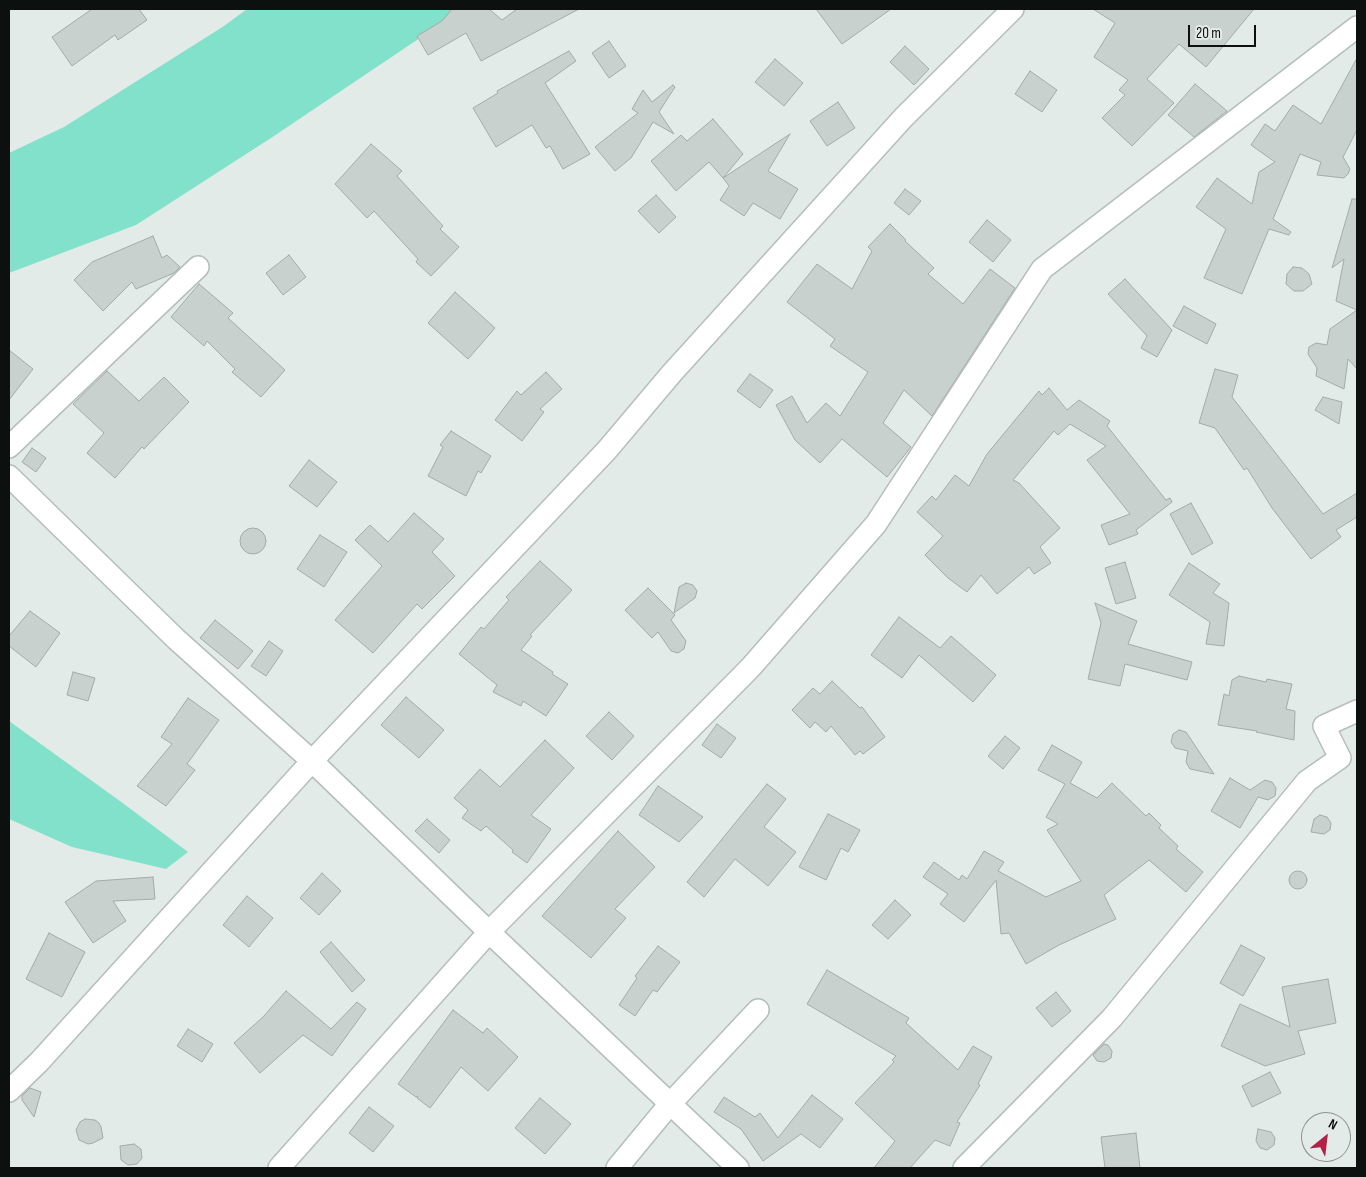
<!DOCTYPE html>
<html>
<head>
<meta charset="utf-8">
<style>
	body { margin:0 }
	#map { position:relative; width:1366px; height:1177px; overflow:hidden; background:#e2ebe8; font-family:"Sofia Sans Condensed",sans-serif }
	canvas { display:block }
	.frame { position:absolute; inset:0; border:10px solid #0c100f; pointer-events:none }
	.north { position:absolute; left:1301px; top:1112px; width:50px; height:50px; box-sizing:border-box; background:#e2ebe8; border:1px solid #8c9391; border-radius:50%; rotate:29deg; font-size:14px; font-weight:700; line-height:20px; text-align:center; color:#0c100f }
	.north::after { content:''; display:block; margin:auto; width:18px; height:22px; background:#b32146; clip-path:polygon(50% 0,100% 100%,50% 72%,0 100%) }
	.scale { position:absolute; left:1188px; top:25px; width:68px; height:22px; box-sizing:border-box; border:2px solid #0c100f; border-top:0; padding-left:6px; font-size:15px; line-height:18px; white-space:nowrap; color:#0c100f; -webkit-text-stroke:4px #e2ebe8; paint-order:stroke }
</style>
</head>
<body>
<div id="map">
<canvas width="1366" height="1177"></canvas>
<div class="frame"></div>
<div class="north">N</div>
<div class="scale">20 m</div>
</div>
<script>
const c = document.querySelector('canvas').getContext('2d');
c.lineJoin = 'round';
function fill(path, color) {
  c.fillStyle = color;
  c.fill(path, 'evenodd');
}
function poly(rows) {
  const path = new Path2D();
  for (const r of rows) {
    if (r.length === 3) {
      path.moveTo(r[0] + r[2], r[1]);
      path.arc(r[0], r[1], r[2], 0, 2 * Math.PI);
      continue;
    }
    path.moveTo(r[0], r[1]);
    for (let i = 2; i < r.length; i += 2) path.lineTo(r[i], r[i + 1]);
  }
  return path;
}
function trace(path, color, width, dash) {
  c.strokeStyle = color;
  c.lineWidth = width;
  c.lineCap = dash ? 'butt' : 'round';
  c.setLineDash(dash || []);
  c.stroke(path);
}
fill(poly([
	[247,9,463,9,271,138,136,225,9,273,9,153,64,127,224,26],
	[9,721,124,804,188,852,166,869,72,847,9,819]
]), '#82e1ca');
const building = poly([
	[92,9,139,9,147,20,118,40,115,35,72,66,52,37,92,9],
	[452,9,489,9,502,20,517,9,579,9,481,61,466,33,428,55,417,36,442,21,452,9],
	[816,9,891,9,842,44,816,9],
	[1093,9,1254,9,1206,67,1179,44,1147,79,1174,103,1132,146,1102,118,1125,95,1119,90,1128,80,1094,57,1115,23,1093,9],
	[609,41,626,66,609,78,592,53,609,41],
	[905,46,929,69,914,85,890,62,905,46],
	[569,51,576,61,545,83,590,154,563,169,550,146,546,148,532,125,496,147,473,108,498,93,497,91,569,51],
	[1357,58,1357,130,1343,157,1350,169,1348,174,1344,178,1317,175,1321,162,1300,154,1273,219,1291,232,1289,235,1269,229,1242,294,1204,278,1226,229,1196,207,1217,178,1252,204,1259,172,1275,162,1251,145,1265,124,1275,131,1293,105,1321,124,1357,58],
	[775,59,803,83,784,106,755,82,775,59],
	[1030,71,1057,90,1042,112,1015,94,1030,71],
	[1195,84,1227,111,1194,137,1168,115,1195,84],
	[673,85,675,87,659,112,674,134,653,122,631,158,615,171,595,147,638,113,632,109,643,90,652,102,673,85],
	[838,102,855,128,827,146,810,121,838,102],
	[713,119,743,154,723,178,709,162,676,191,651,161,681,135,687,141,713,119],
	[790,134,768,171,798,189,780,219,753,203,744,216,720,200,729,186,723,178,790,134],
	[371,144,402,171,397,176,443,226,440,229,459,247,431,276,416,262,418,259,374,211,367,218,335,184,371,144],
	[905,189,921,201,909,215,894,203,905,189],
	[656,195,676,217,659,233,638,211,656,195],
	[1352,199,1357,199,1357,369,1348,359,1344,389,1316,376,1317,368,1308,354,1309,347,1316,343,1327,345,1330,329,1357,310,1336,301,1344,259,1332,268,1352,199],
	[987,220,1011,240,993,262,969,242,987,220],
	[890,224,906,240,905,241,934,268,928,274,963,304,990,269,1015,288,932,416,904,390,883,423,911,447,887,477,842,439,820,463,795,440,776,405,792,396,807,423,826,403,840,416,868,372,830,346,835,339,787,302,817,264,852,289,872,251,868,247,890,224],
	[153,236,162,258,167,255,180,267,174,273,136,289,132,282,103,311,74,280,92,262,153,236],
	[289,255,306,277,283,295,266,273,289,255],
	[1293,267,1302,268,1309,274,1312,284,1303,291,1294,291,1286,284,1287,274,1293,267],
	[1125,279,1172,330,1157,357,1141,348,1147,336,1108,294,1125,279],
	[199,284,233,313,228,318,285,370,261,397,232,372,235,369,207,341,204,346,171,317,199,284],
	[455,292,495,328,468,359,428,323,455,292],
	[1184,306,1216,324,1207,344,1173,326,1184,306],
	[9,350,33,369,9,400,9,350],
	[1215,369,1238,375,1232,397,1323,514,1357,493,1357,517,1336,530,1341,537,1311,559,1272,508,1247,468,1244,470,1215,428,1199,423,1215,369],
	[107,371,139,401,164,377,189,402,144,449,142,447,115,478,87,453,104,433,73,404,107,371],
	[546,372,562,389,540,409,544,412,522,441,495,420,517,391,521,395,546,372],
	[750,374,773,390,760,408,737,391,750,374],
	[1049,388,1067,410,1079,400,1110,421,1107,426,1166,500,1170,498,1172,502,1136,530,1138,534,1109,545,1101,525,1130,514,1087,460,1106,446,1070,424,1058,435,1054,431,1013,480,1019,483,1060,528,1040,547,1051,563,1034,574,1029,567,997,594,981,575,967,592,948,578,925,555,943,536,917,512,932,496,936,500,955,475,969,486,987,454,1039,391,1042,395,1049,388],
	[1323,397,1342,402,1339,424,1315,410,1323,397],
	[451,431,491,456,481,473,478,471,466,496,428,476,443,447,440,445,451,431],
	[32,448,46,458,36,472,22,462,32,448],
	[309,460,337,482,317,507,289,486,309,460],
	[1191,503,1213,543,1192,555,1170,514,1191,503],
	[414,513,444,539,432,552,455,576,422,609,417,604,373,653,335,620,382,566,355,540,370,525,388,542,414,513],
	[253,541,13],
	[320,535,347,552,324,587,297,569,320,535],
	[540,561,572,590,530,635,532,636,521,650,553,672,552,674,568,684,546,716,523,701,521,706,493,692,497,685,459,654,481,627,484,629,509,600,506,597,540,561],
	[1125,562,1136,598,1116,604,1105,568,1125,562],
	[1189,563,1220,584,1213,593,1229,603,1224,646,1206,644,1210,622,1169,595,1189,563],
	[686,583,693,585,697,591,695,598,674,613,679,587,686,583],
	[648,588,675,615,671,620,686,641,684,649,678,653,671,651,658,632,652,638,625,610,648,588],
	[1095,603,1137,621,1128,644,1192,662,1187,680,1125,664,1120,686,1088,679,1101,623,1095,603],
	[30,611,60,633,36,667,9,646,9,636,30,611],
	[899,617,940,648,951,636,996,675,973,702,919,655,902,678,871,655,899,617],
	[215,620,253,651,238,669,200,638,215,620],
	[269,641,283,651,266,676,251,666,269,641],
	[73,672,95,678,88,701,67,695,73,672],
	[1239,676,1266,682,1267,679,1292,684,1286,709,1295,711,1294,740,1256,732,1257,731,1218,725,1224,694,1229,696,1232,680,1239,676],
	[832,681,860,708,862,707,885,737,863,754,860,751,855,755,831,726,826,732,815,722,810,728,792,710,813,688,820,694,832,681],
	[406,697,444,730,419,758,381,725,406,697],
	[188,698,219,720,187,764,195,770,166,806,137,786,172,744,161,737,188,698],
	[609,712,634,736,612,760,586,736,609,712],
	[717,724,736,738,721,758,702,745,717,724],
	[1179,730,1186,732,1214,774,1190,769,1186,762,1188,751,1175,748,1171,742,1173,734,1179,730],
	[1005,736,1020,748,1003,769,988,756,1005,736],
	[545,740,574,768,531,815,551,829,527,863,512,852,513,850,486,826,481,831,462,818,468,810,454,798,480,769,500,787,545,740],
	[1052,745,1082,762,1070,783,1097,798,1112,783,1146,816,1149,813,1161,825,1159,828,1178,846,1176,849,1203,872,1186,892,1149,860,1104,895,1116,919,1059,945,1026,964,1009,933,1001,934,996,880,964,922,940,904,948,894,923,877,934,862,959,880,962,875,967,879,984,851,1004,862,998,871,1046,897,1081,881,1047,830,1058,824,1046,817,1065,784,1038,770,1052,745],
	[1230,778,1250,790,1265,780,1272,782,1276,788,1275,796,1268,800,1258,797,1240,828,1211,811,1230,778],
	[767,784,786,799,764,827,796,852,768,886,735,859,704,897,687,882,767,784],
	[658,786,703,817,679,842,639,815,658,786],
	[828,814,860,830,848,852,841,848,826,880,799,867,828,814],
	[1320,815,1327,817,1331,823,1330,830,1324,834,1311,832,1314,819,1320,815],
	[427,819,450,840,439,853,415,831,427,819],
	[618,831,655,867,615,909,626,918,591,958,542,916,618,831],
	[1298,880,9],
	[322,873,341,891,319,915,300,898,322,873],
	[153,877,155,899,113,901,126,921,93,943,65,902,96,881,153,877],
	[247,896,273,918,249,947,223,925,247,896],
	[895,900,911,915,888,939,872,925,895,900],
	[49,933,85,952,62,997,26,979,49,933],
	[331,942,365,980,352,992,320,952,331,942],
	[1241,945,1265,958,1243,996,1220,983,1241,945],
	[658,946,680,962,657,992,653,990,635,1016,619,1005,637,978,635,976,658,946],
	[827,970,909,1018,906,1023,958,1070,973,1046,992,1057,978,1084,980,1085,957,1122,960,1123,950,1146,935,1140,910,1168,874,1168,895,1141,855,1103,894,1062,892,1060,896,1056,807,1004,827,970],
	[1328,979,1336,1023,1298,1031,1305,1054,1265,1066,1221,1046,1240,1004,1290,1027,1282,987,1328,979],
	[286,991,331,1029,357,1002,366,1009,332,1056,303,1035,260,1073,234,1043,263,1017,286,991],
	[1056,992,1071,1011,1052,1027,1036,1008,1056,992],
	[453,1010,483,1033,487,1028,518,1057,488,1091,461,1067,430,1108,417,1098,418,1096,416,1097,398,1084,453,1010],
	[188,1029,213,1044,202,1062,177,1046,188,1029],
	[1104,1044,1108,1045,1112,1051,1111,1058,1104,1062,1097,1061,1093,1055,1104,1044],
	[1270,1072,1281,1093,1252,1107,1242,1086,1270,1072],
	[30,1088,41,1092,34,1117,22,1100,22,1096,30,1088],
	[812,1095,843,1119,820,1148,801,1134,763,1161,741,1129,714,1112,724,1097,755,1117,760,1113,778,1138,812,1095],
	[540,1098,571,1124,545,1154,515,1128,540,1098],
	[369,1107,394,1126,373,1152,349,1133,369,1107],
	[85,1119,95,1120,99,1123,101,1127,103,1138,93,1143,88,1144,79,1140,76,1130,80,1122,85,1119],
	[1258,1129,1271,1132,1275,1138,1274,1145,1267,1150,1260,1148,1256,1141,1258,1129],
	[1136,1133,1140,1168,1105,1168,1101,1137,1136,1133],
	[134,1144,141,1149,142,1158,137,1164,128,1165,121,1160,120,1146,134,1144]
]);
fill(building, '#c8d1ce');
trace(building, '#a2aba8', 1);
const minor = poly([
	[9,447,198,267],
	[9,476,176,639,312,761,489,932,738,1168],
	[9,1091,39,1062,312,761,607,450,672,373,904,117,1013,9],
	[279,1168,489,932,751,667,876,524,1042,269,1357,27],
	[617,1168,669,1105,758,1010],
	[964,1168,1112,1018,1307,781,1340,758,1324,726,1357,711]
]);
trace(minor, '#b5bebb', 24);
trace(minor, '#fff', 21);
</script>
</body>
</html>
